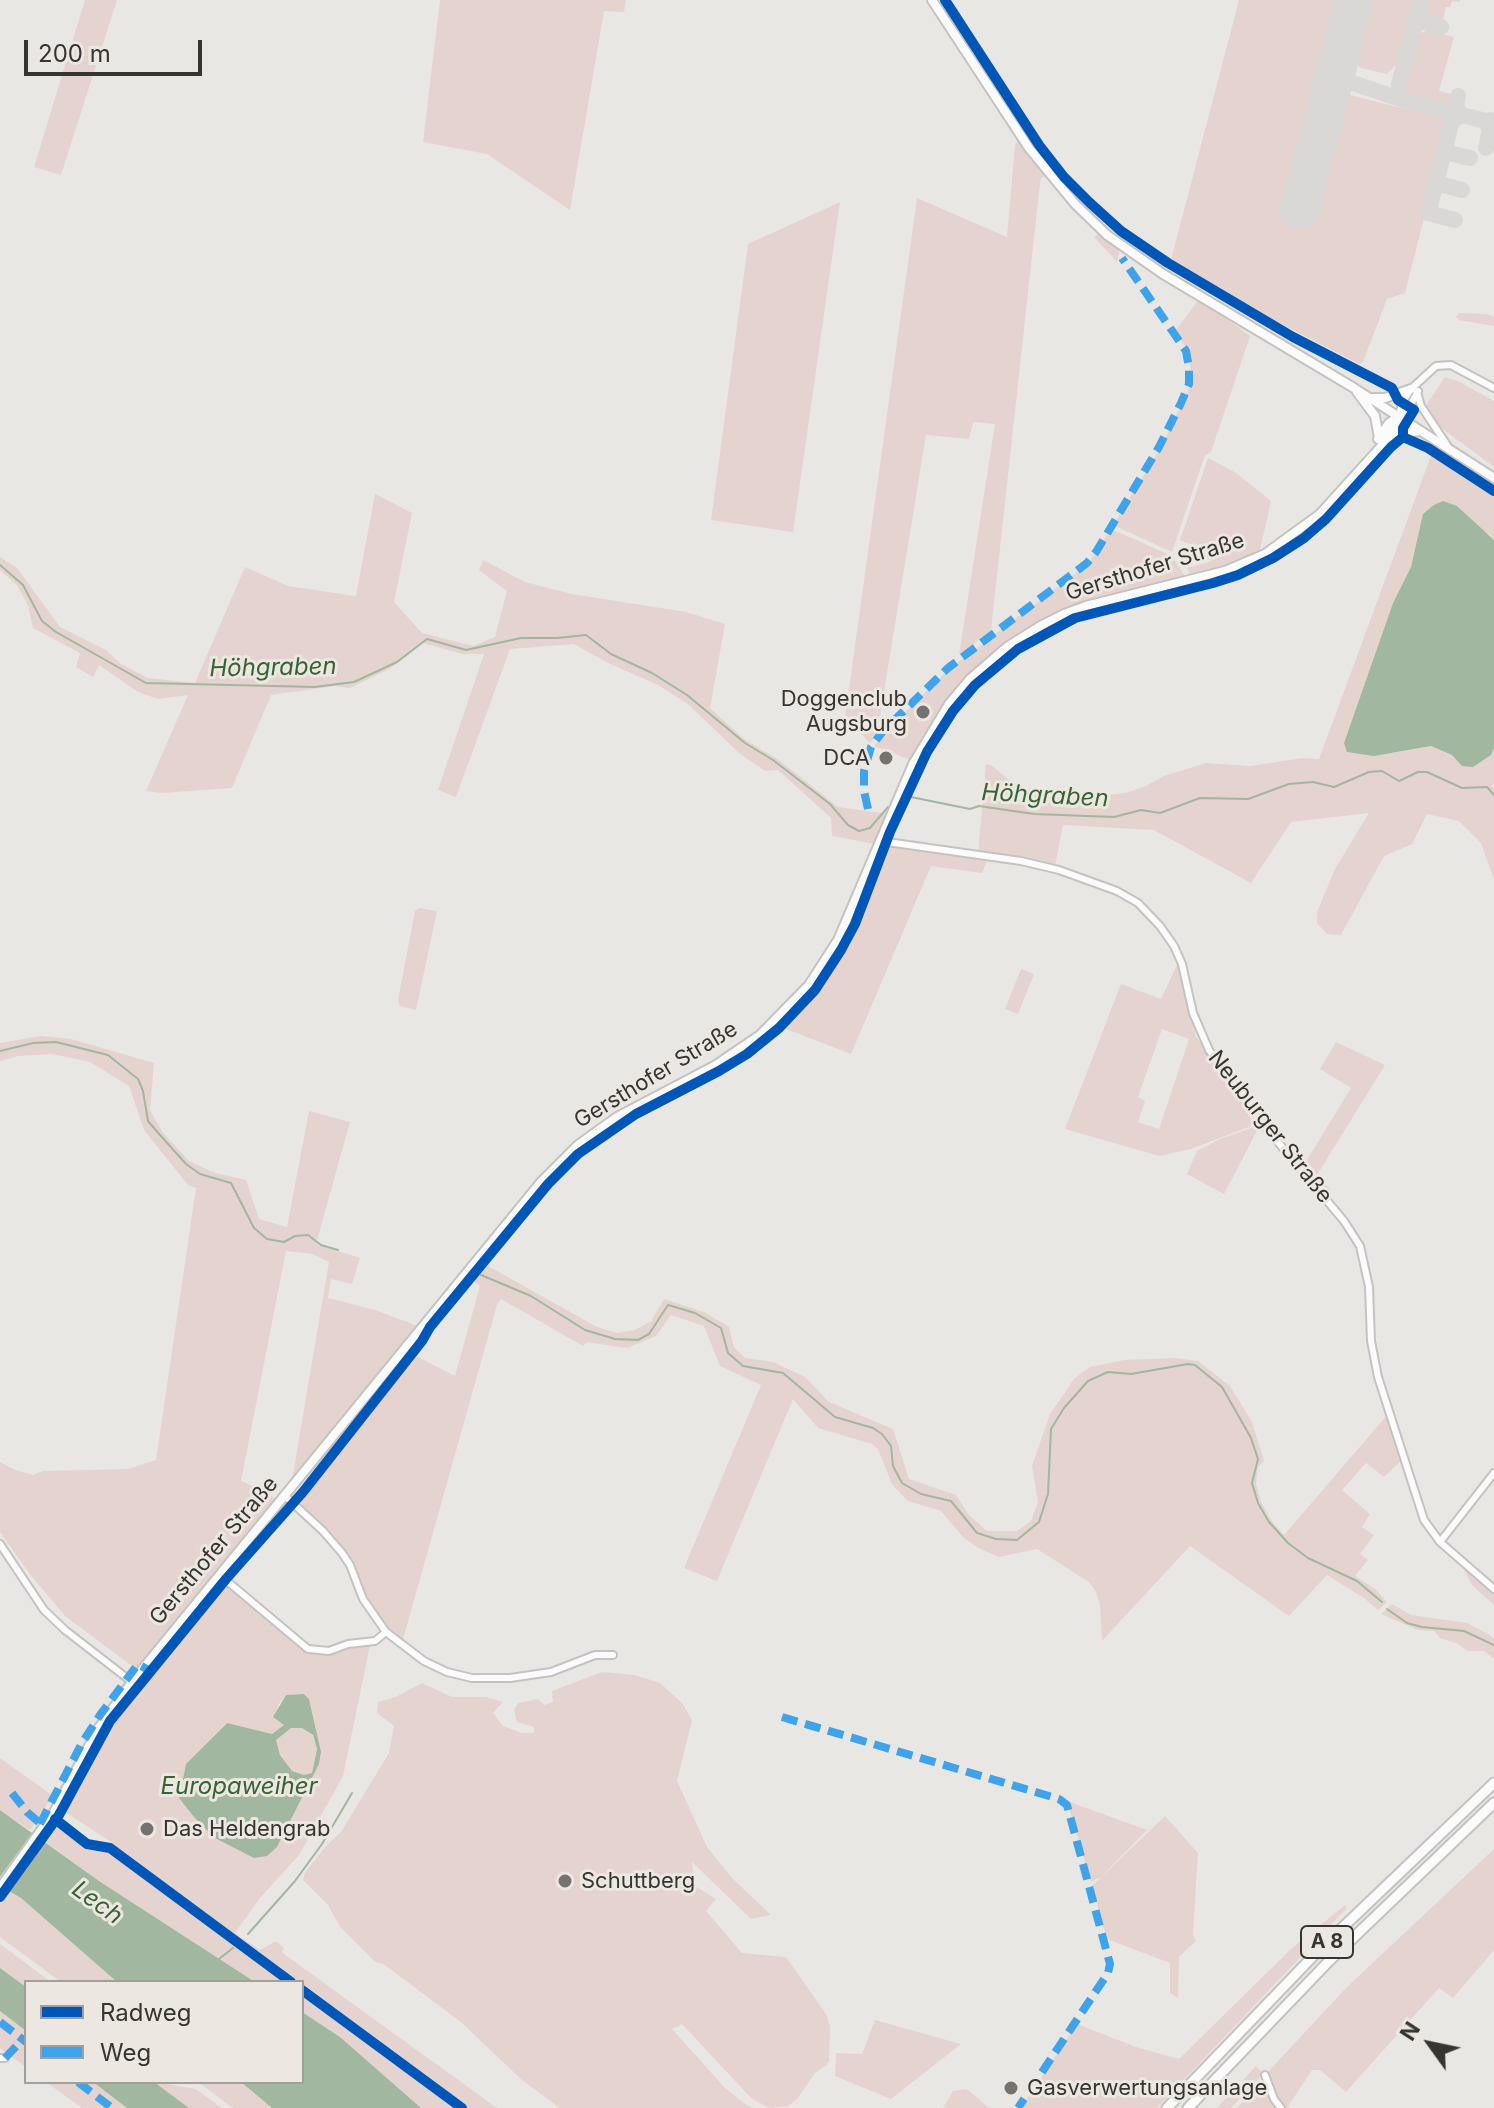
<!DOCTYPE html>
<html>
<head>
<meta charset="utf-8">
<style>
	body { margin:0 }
	#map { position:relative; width:1494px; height:2108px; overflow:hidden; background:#e9e7e4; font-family:Inter,sans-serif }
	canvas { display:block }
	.legend { position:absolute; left:24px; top:1980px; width:280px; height:104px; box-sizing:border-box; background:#ece8e1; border:2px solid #a3a09b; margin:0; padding:10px 14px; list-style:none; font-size:24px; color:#363532 }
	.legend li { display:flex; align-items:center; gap:16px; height:40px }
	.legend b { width:40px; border:2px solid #a3a09b }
	.north { position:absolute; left:1390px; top:2004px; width:80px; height:80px; -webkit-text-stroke:6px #ece8e1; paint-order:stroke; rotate:303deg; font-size:22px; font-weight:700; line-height:32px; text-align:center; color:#363532 }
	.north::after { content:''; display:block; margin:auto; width:28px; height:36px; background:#363532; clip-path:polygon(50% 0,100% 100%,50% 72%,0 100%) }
	.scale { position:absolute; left:24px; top:40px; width:178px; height:36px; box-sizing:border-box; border:4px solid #363532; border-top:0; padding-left:10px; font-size:24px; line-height:28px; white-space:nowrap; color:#363532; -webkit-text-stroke:6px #ece8e1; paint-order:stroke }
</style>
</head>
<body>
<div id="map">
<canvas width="1494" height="2108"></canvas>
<ul class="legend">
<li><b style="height:10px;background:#0057b8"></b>Radweg</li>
<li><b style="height:10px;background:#3fa3eb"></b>Weg</li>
</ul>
<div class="north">N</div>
<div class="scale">200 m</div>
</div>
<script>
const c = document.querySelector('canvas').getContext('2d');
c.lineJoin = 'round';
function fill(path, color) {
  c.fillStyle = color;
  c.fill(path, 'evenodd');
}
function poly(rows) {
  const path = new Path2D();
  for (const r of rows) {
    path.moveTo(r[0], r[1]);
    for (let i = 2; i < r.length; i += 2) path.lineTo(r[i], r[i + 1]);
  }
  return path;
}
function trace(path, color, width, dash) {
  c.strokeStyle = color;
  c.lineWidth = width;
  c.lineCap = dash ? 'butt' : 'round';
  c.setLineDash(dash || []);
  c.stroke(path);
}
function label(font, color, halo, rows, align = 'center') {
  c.font = font + ' Inter,sans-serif';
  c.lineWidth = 6;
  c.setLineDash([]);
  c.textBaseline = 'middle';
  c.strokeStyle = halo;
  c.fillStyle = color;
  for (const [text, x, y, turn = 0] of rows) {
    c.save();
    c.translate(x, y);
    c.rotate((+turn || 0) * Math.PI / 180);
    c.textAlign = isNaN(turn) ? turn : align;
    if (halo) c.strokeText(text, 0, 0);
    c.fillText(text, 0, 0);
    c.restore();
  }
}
fill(poly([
	[85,0,117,0,61,175,34,167],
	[440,0,626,0,624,12,604,11,570,210,487,154,423,142],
	[1239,0,1340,0,1287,208,1313,214,1346,94,1449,120,1405,293,1387,299,1363,362,1359,364,1253,309,1171,260],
	[1368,0,1414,0,1397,64,1387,74,1361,68,1355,63,1354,53],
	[1428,0,1460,0,1459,2,1452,1,1450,7,1446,7,1443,20,1427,15,1425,10],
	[1427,30,1454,37,1439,91,1456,95,1451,105,1409,94,1405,90,1419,34],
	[1018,141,1045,176,1041,178,1040,183,991,630,959,655,995,424,973,422,969,439,926,435,880,716,886,723,870,743,845,718,917,198,1007,237,1015,145],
	[840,202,793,532,711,520,748,244],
	[1099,234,1116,247,1119,253,1117,262,1094,237],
	[1199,299,1250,336,1211,452,1205,455,1172,552,1113,525,1161,447,1191,384,1190,357,1176,330],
	[1459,313,1487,314,1494,317,1494,326,1459,320,1456,317],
	[1445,377,1458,381,1494,401,1494,467,1436,424,1425,407],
	[1432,453,1494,493,1494,540,1488,533,1424,514,1411,567,1393,603,1344,743,1393,753,1431,746,1452,755,1462,765,1491,755,1494,748,1494,784,1491,786,1494,788,1494,880,1481,843,1459,821,1427,814,1412,844,1384,856,1341,935,1327,934,1317,923,1317,912,1335,869,1369,813,1291,822,1251,883,1154,830,1063,825,1055,866,978,853,986,764,991,765,1013,783,1025,788,1105,795,1125,793,1146,786,1164,776,1206,763,1250,766,1303,758,1319,759],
	[1208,458,1236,473,1271,501,1260,550,1224,567,1191,577,1187,568,1212,561,1193,551,1195,546,1180,540],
	[375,494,412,513,394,602,422,633,473,646,495,637,507,591,479,570,483,560,525,582,572,594,686,612,725,624,710,708,744,739,779,760,838,807,888,814,875,844,832,836,831,818,778,770,765,771,739,753,688,704,658,685,608,663,574,644,510,649,456,797,438,790,484,654,462,654,423,643,391,668,350,688,335,686,271,695,232,788,162,793,146,791,188,695,158,699,138,692,99,665,93,677,76,667,80,653,33,628,28,605,17,585,0,570,0,557,17,568,60,627,106,650,121,664,148,678,195,683,245,567,288,586,356,596],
	[1111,529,1172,556,1186,578,1086,602,1004,646,970,675,947,702,923,736,911,760,874,746,896,721,949,669,1088,564],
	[887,845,988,858,982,873,931,866,851,1054,781,1027,816,990,843,951],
	[419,908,437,911,416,1010,400,1006,398,1000,415,911],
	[1178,963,1196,1037,1259,1123,1191,1149,1159,1156,1065,1129,1121,984,1161,999],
	[1162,1029,1189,1039,1159,1129,1138,1122,1145,1101,1138,1097],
	[1021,969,1034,974,1018,1014,1005,1009],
	[41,1036,71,1039,154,1063,150,1110,163,1133,189,1161,215,1173,246,1180,259,1219,287,1227,309,1111,350,1122,316,1244,360,1258,352,1284,331,1279,328,1298,375,1310,418,1326,291,1486,329,1262,313,1254,286,1251,241,1481,266,1492,277,1500,136,1669,65,1616,29,1573,0,1532,0,1462,15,1470,33,1475,43,1471,128,1469,156,1460,196,1188,188,1185,144,1130,129,1086,90,1062,52,1054,18,1056,0,1061,0,1043],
	[1336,1042,1385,1065,1317,1175,1331,1190,1326,1196,1302,1168,1351,1088,1320,1069],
	[1260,1125,1224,1194,1187,1174,1197,1151,1220,1139],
	[488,1266,595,1326,617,1333,635,1330,651,1321,664,1299,704,1312,729,1327,734,1347,745,1358,773,1362,805,1377,829,1402,893,1429,909,1479,956,1495,969,1515,987,1531,1017,1531,1031,1521,1038,1502,1032,1466,1050,1414,1074,1379,1090,1367,1124,1360,1175,1358,1198,1361,1230,1386,1252,1422,1264,1461,1258,1467,1256,1484,1261,1502,1271,1520,1284,1535,1388,1414,1402,1460,1384,1477,1366,1463,1342,1490,1370,1514,1362,1527,1374,1535,1360,1554,1368,1560,1355,1576,1375,1589,1387,1602,1378,1610,1364,1598,1327,1575,1289,1616,1190,1546,1102,1641,1100,1605,1096,1592,1089,1582,1037,1549,999,1557,978,1548,963,1537,941,1511,908,1501,901,1494,892,1484,878,1449,872,1444,818,1428,793,1399,717,1581,684,1568,761,1385,720,1366,704,1326,671,1315,656,1336,627,1348,587,1342,583,1346,501,1299,497,1305,402,1643,388,1630,374,1611,346,1552,326,1528,303,1507,301,1500,414,1355,455,1376,480,1286,471,1279],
	[1464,1569,1494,1594,1494,1605,1472,1585],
	[226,1582,311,1651,370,1645,343,1776,299,1855,260,1898,235,1933,260,1950,276,1941,284,1948,282,1952,288,1957,497,2108,421,2108,340,2037,302,2012,302,1982,255,1982,99,1881,46,1842,60,1821,108,1851,113,1843,65,1812,87,1772,107,1728],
	[304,1694,309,1699,321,1752,319,1764,277,1847,194,1817,179,1797,186,1764,226,1723,272,1734,284,1725,278,1705,286,1695],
	[1392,1604,1411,1615,1467,1623,1488,1634,1494,1639,1494,1659,1484,1651,1468,1651,1456,1643,1440,1638,1434,1631,1418,1630,1381,1614],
	[602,1672,635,1675,660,1683,682,1703,692,1720,677,1781,707,1847,732,1878,771,1915,751,1919,692,1862,695,1886,716,1899,706,1911,742,1953,786,1957,826,2014,830,2026,829,2060,827,2065,815,2073,797,2099,788,2106,770,2108,752,2099,682,2024,672,2029,725,2088,745,2104,753,2108,560,2108,522,2080,462,2023,385,1965,374,1961,340,1927,328,1905,303,1880,305,1873,325,1847,341,1832,389,1753,394,1726,377,1713,378,1702,396,1697,422,1683,452,1697,486,1697,503,1702,493,1713,503,1726,522,1733,534,1733,534,1727,517,1722,514,1710,518,1703,538,1699,544,1705,553,1702,552,1691],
	[290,1728,302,1728,312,1735,317,1748,312,1773,304,1775,292,1771,280,1755,276,1740],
	[0,1758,53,1796,30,1830,0,1810],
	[1067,1801,1147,1830,1101,1877,1091,1882],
	[1165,1816,1198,1853,1193,1934,1196,1941,1179,1957,1178,1998,1170,1993,1170,1963,1107,1939,1092,1886],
	[1494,1849,1494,1950,1453,1998,1439,1988,1346,2092,1320,2070,1312,2070,1287,2108,1281,2108,1265,2075,1347,1987],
	[7,1890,21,1898,117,1982,61,1982,0,1937,0,1900],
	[1345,1905,1347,1908,1157,2108,1021,2108,1077,2024,1136,2047,1179,2059,1290,1950],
	[0,1944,51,1982,26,1982,26,1987,0,1968],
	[0,2011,26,2031,26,2067,0,2048],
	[875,2020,961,2044,891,2099,835,2076,836,2053,862,2054],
	[1256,2066,1263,2074,1231,2108,1217,2108],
	[46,2082,93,2082,127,2108,82,2108],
	[154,2082,196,2089,222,2108,189,2108],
	[198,2082,241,2082,272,2108,233,2108],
	[1258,2086,1264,2086,1276,2108,1237,2108],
	[966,2089,968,2090,989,2108,943,2108,953,2091]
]), '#e5d3cf');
fill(poly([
	[1443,501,1457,506,1494,540,1494,748,1491,755,1473,767,1462,766,1452,755,1431,746,1374,756,1347,752,1344,743,1393,603,1411,567,1423,514,1434,505],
	[304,1694,309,1699,321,1752,319,1764,277,1847,267,1856,254,1858,215,1838,194,1817,179,1798,186,1764,227,1723,272,1734,284,1725,273,1717,286,1695],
	[291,1728,302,1728,313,1735,317,1749,312,1773,304,1775,292,1771,280,1755,276,1740],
	[0,1810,99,1881,255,1982,117,1982,21,1898,0,1886],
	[0,1968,26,1987,26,2031,0,2011],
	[302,2012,340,2037,421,2108,272,2108,241,2082,302,2082],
	[93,2082,154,2082,189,2108,127,2108]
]), '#a2b79f');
fill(poly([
	[35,1829,45,1837,5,1893,0,1890,0,1877]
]), '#e9e7e4');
trace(poly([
	[0,565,23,585,42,621,56,632,146,683,315,687,354,682,397,662,427,639,466,650,521,638,557,638,586,635,611,654,652,673,687,695,745,743,773,760,830,804,848,825,859,831,870,828,888,807],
	[911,797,970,809,979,806,1034,814,1114,817,1141,810,1160,813,1200,798,1248,799,1289,784,1313,782,1334,787,1369,772,1382,771,1399,781,1418,772,1427,772,1462,788,1487,787,1494,795],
	[0,1051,33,1043,56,1042,108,1055,138,1079,143,1091,148,1121,160,1135,186,1164,200,1174,231,1183,254,1228,267,1239,284,1242,295,1236,308,1235,321,1245,338,1250],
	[481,1275,531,1296,585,1330,615,1339,638,1340,649,1334,668,1305,695,1313,721,1328,728,1353,743,1366,783,1373,835,1417,873,1428,882,1434,891,1446,893,1466,902,1483,921,1494,951,1501,977,1533,996,1539,1017,1540,1039,1522,1048,1494,1051,1429,1064,1408,1088,1381,1108,1372,1131,1374,1188,1364,1195,1365,1222,1387,1251,1438,1258,1459,1252,1483,1258,1503,1269,1522,1288,1543,1308,1558,1357,1581,1382,1602],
	[1387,1609,1407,1623,1422,1627,1464,1631,1494,1645],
	[248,1934,295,1881,322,1844,352,1793],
	[219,1959,233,1948]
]), '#a2b79f', 2);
trace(poly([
	[1355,0,1339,61,1340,72,1347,81,1406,101,1494,123],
	[1417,12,1422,21,1441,27],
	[1401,98,1399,84,1421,0],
	[1486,148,1490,128,1485,121,1490,120],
	[1444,152,1470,158],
	[1436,183,1462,190],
	[1455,220,1428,213,1452,121,1461,115,1456,106,1458,96]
]), '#dad8d6', 16);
trace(poly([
	[1300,210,1354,0]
]), '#dad8d6', 40);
const minor = poly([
	[1417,392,1421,406,1447,445],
	[1399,416,1402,403,1411,389,1436,366,1451,365,1494,388],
	[1399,416,1409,408,1418,391],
	[880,841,1021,861,1059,870,1117,891,1138,903,1160,926,1174,946,1182,964,1193,1013,1209,1050,1262,1123,1344,1221,1360,1246,1369,1287,1371,1341,1378,1377,1424,1520,1440,1542,1494,1589],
	[286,1497,323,1531,342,1553,350,1565,363,1599,386,1632,424,1661,447,1672,472,1678,510,1678,551,1672,595,1655,613,1655],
	[1440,1542,1494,1473],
	[0,1544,44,1610,65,1630,132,1682],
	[221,1576,308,1649,329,1651,348,1644,375,1641,386,1632],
	[0,2058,5,2058],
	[1265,2075,1274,2099,1281,2108]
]);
const major = poly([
	[932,0,1029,148,1075,204,1107,235,1163,274,1354,388,1494,478],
	[1357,392,1375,416,1379,438],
	[1370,398,1385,398,1411,389],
	[1378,439,1389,423,1398,417],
	[1388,439,1403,433,1421,431],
	[0,1888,54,1812,98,1729,132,1682,541,1182,578,1145,617,1117,716,1065,760,1035,809,985,838,940,913,764,949,704,970,679,1007,647,1042,625,1064,614,1086,606,1225,571,1265,554,1320,514,1387,440,1396,427,1399,416]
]);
const highway = poly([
	[1167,2108,1319,1950,1494,1783],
	[1188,2108,1329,1961,1494,1803]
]);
trace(minor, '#c5c3c1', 10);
trace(major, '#c5c3c1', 12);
trace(highway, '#c5c3c1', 13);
trace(minor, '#fcfbfb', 6);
trace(major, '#fcfbfb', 8);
trace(highway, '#fcfbfb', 9);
trace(poly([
	[868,809,864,791,864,771,871,747,883,731,948,668,1087,563,1096,552,1159,447,1181,403,1189,384,1189,368,1186,351,1122,258],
	[782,1717,1059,1799,1067,1805,1110,1964,1108,1973,1018,2108],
	[12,1793,27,1812,48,1830],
	[40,1824,82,1743,100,1715,138,1664,150,1671],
	[0,2022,26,2042],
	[5,2058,23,2039],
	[78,2082,112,2108]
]), '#3fa3eb', 8, [16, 8]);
trace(poly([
	[1403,437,1428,448,1494,491],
	[55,1819,87,1844,110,1848,291,1982],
	[0,1897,59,1815,110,1721,226,1579,303,1492,422,1341,430,1327,548,1184,578,1154,636,1114,719,1071,747,1054,779,1028,815,990,841,950,855,924,890,832,927,752,953,711,975,685,1018,649,1075,618,1213,583,1238,575,1273,558,1304,538,1326,519,1391,447,1403,437,1403,428,1414,410,1398,400,1392,388,1293,337,1168,263,1121,231,1089,202,1064,177,1039,145,945,0],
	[302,1990,462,2108]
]), '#0057b8', 10);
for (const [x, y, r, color] of [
	[923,712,8,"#757370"],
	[886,758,8,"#757370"],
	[147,1829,8,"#757370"],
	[565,1881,8,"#757370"],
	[1011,2088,8,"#757370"]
]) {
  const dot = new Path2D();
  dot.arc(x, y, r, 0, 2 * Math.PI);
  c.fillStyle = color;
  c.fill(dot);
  trace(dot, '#ece8e1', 3);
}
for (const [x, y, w] of [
	[1327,1942,52]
]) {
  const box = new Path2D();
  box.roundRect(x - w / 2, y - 16, w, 32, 6);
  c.fillStyle = '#ece8e1';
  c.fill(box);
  trace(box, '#363532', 2);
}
label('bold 20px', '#363532', null, [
	["A 8",1327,1942]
]);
label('22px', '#363532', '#ece8e1', [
	["Gersthofer Straße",1155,567,-17],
	["Gersthofer Straße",656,1075,-31],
	["Neuburger Straße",1270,1127,52],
	["Gersthofer Straße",214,1551,-50]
]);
label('22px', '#363532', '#ece8e1', [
	["Doggenclub",907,699,"right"],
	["Augsburg",907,724,"right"],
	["DCA",870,758,"right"],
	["Das Heldengrab",163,1829],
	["Schuttberg",581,1881],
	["Gasverwertungsanlage",1027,2088]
], 'left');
label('italic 24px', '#376435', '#ece8e1', [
	["Höhgraben",273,668,-1],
	["Höhgraben",1045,796,3],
	["Europaweiher",239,1787],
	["Lech",97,1903,36]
]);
</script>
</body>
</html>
